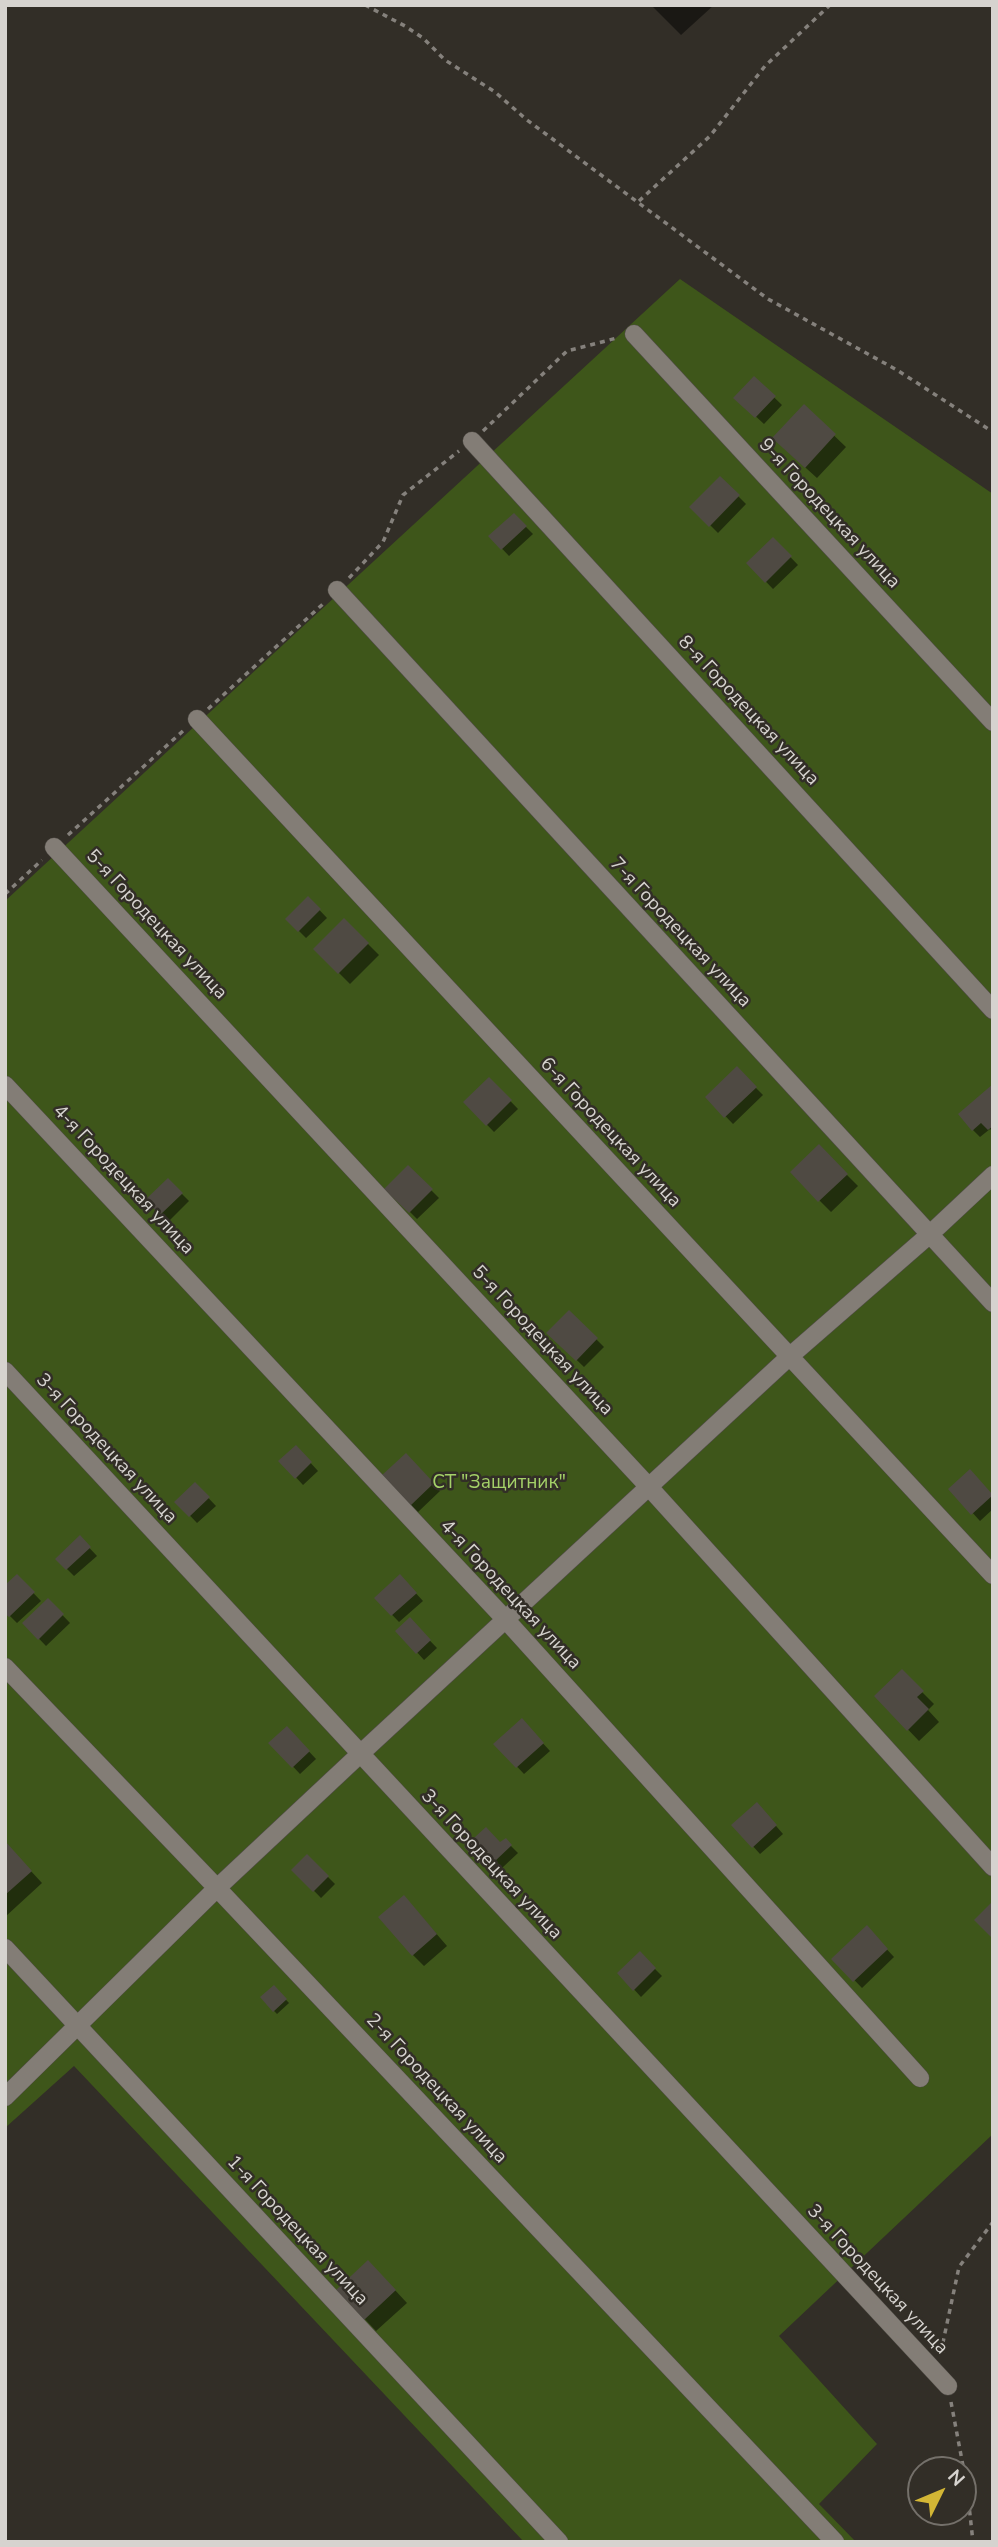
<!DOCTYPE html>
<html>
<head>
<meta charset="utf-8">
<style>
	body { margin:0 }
	#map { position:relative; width:998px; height:2547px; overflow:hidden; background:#322e27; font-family:"Nunito Sans",sans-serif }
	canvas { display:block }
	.frame { position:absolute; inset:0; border:7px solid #d6d3cf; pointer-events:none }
	.north { position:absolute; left:907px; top:2456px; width:70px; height:70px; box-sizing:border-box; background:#322e27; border:2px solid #74706a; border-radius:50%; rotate:47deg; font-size:19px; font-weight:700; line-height:28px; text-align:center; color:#d6d3cf }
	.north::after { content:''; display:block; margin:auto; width:24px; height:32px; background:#d3b635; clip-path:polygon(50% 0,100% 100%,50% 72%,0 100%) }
</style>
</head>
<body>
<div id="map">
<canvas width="998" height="2547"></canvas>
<div class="frame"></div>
<div class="north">N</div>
</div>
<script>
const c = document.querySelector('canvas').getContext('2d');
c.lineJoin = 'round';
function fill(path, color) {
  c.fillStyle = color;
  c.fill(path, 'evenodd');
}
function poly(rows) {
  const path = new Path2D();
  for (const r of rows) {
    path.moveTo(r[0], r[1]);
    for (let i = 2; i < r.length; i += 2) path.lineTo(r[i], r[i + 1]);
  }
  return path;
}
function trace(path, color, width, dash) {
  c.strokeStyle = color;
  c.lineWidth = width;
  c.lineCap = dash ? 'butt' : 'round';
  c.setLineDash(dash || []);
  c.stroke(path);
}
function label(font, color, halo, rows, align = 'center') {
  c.font = font + ' "Nunito Sans",sans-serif';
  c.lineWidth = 5;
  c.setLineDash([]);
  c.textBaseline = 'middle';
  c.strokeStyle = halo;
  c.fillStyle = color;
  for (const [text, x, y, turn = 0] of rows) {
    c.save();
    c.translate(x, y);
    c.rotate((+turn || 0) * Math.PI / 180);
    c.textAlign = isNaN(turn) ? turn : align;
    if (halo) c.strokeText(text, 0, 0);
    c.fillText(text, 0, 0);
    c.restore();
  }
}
fill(poly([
	[680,279,993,494,993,2134,779,2336,877,2444,819,2504,856,2542,524,2542,74,2066,5,2128,5,901]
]), '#3e561a');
fill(poly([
	[651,5,714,5,681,35],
	[754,378,782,405,764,424,736,398],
	[804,407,846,447,817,478,786,450],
	[720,478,746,504,718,533,692,507],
	[514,515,533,534,509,556,491,537],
	[773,539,798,565,773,589,748,563],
	[308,898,327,918,306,938,287,919],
	[344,920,379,955,350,984,315,949],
	[737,1069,763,1095,733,1124,707,1097],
	[489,1079,518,1109,494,1132,465,1102],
	[993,1087,993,1132,990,1129,980,1137,973,1130],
	[819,1147,858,1186,831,1212,792,1173],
	[408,1167,439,1198,417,1219,387,1189],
	[168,1180,189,1201,169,1221,148,1200],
	[569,1312,604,1347,584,1367,549,1333],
	[296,1447,318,1471,303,1485,281,1461],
	[406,1455,440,1491,418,1512,411,1505],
	[977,1479,993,1497,993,1509,980,1521,951,1489],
	[195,1484,216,1506,197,1523,177,1502],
	[80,1538,97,1556,74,1576,57,1559],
	[17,1576,41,1601,17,1623,5,1611],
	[400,1576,423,1601,399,1622,376,1598],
	[48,1600,70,1623,46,1646,24,1623],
	[410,1620,437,1648,424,1660,398,1631],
	[902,1672,934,1704,928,1710,939,1722,919,1741,876,1696],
	[287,1728,316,1759,300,1774,271,1743],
	[529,1728,550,1751,524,1774,496,1744],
	[764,1812,783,1834,760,1854,734,1825],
	[505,1840,518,1853,502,1868,497,1862,489,1870,467,1847,501,1844],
	[5,1843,42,1883,5,1917],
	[307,1856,335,1884,321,1898,294,1870],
	[415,1909,447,1946,424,1966,413,1955],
	[867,1928,894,1957,862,1988,834,1959],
	[640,1954,662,1976,641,1997,619,1973],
	[274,1987,289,2003,277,2014,262,1998],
	[380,2274,407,2303,376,2331,338,2290]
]), '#0007');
fill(poly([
	[754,376,776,396,755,418,733,398],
	[804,404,836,434,805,468,772,438],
	[720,476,740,495,709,527,689,507],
	[514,513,527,526,501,550,488,536],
	[773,537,792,556,765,583,746,563],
	[308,896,321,909,298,932,285,919],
	[344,918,369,943,338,974,313,949],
	[737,1066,757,1087,724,1118,705,1097],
	[489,1077,512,1100,486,1126,463,1102],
	[993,1084,993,1126,988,1130,981,1123,972,1131,958,1114],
	[819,1144,848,1174,818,1202,790,1172],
	[408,1165,433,1189,409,1213,384,1189],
	[168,1178,183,1193,160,1215,145,1200],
	[569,1310,598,1338,576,1361,546,1333],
	[296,1445,312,1462,295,1479,278,1461],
	[406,1453,434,1483,410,1506,381,1476],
	[970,1469,993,1495,971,1515,948,1489],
	[195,1482,210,1497,189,1517,174,1502],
	[80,1535,91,1547,66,1570,55,1559],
	[17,1574,35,1592,9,1617,5,1614,5,1585],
	[400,1574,417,1593,391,1616,374,1598],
	[48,1598,64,1614,38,1640,22,1623],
	[410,1617,431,1640,416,1654,395,1631],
	[902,1669,924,1691,917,1697,929,1709,907,1731,874,1696],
	[522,1718,544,1743,516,1768,493,1744],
	[287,1726,310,1751,292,1768,268,1743],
	[757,1802,777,1825,752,1848,731,1825],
	[486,1827,500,1842,506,1838,512,1845,494,1862,489,1856,480,1864,464,1847],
	[5,1841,32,1871,5,1895],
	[307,1854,329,1876,313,1892,291,1870],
	[404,1895,437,1934,412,1956,378,1917],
	[993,1901,993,1939,974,1920],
	[867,1925,888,1949,853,1982,831,1959],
	[640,1951,656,1968,633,1991,617,1973],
	[274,1985,287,1999,273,2012,260,1997],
	[368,2260,396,2290,364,2320,336,2290]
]), '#4f4a43');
const minor = poly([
	[634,334,993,722],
	[472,441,993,1010],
	[337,590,993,1303],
	[197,719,993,1575],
	[54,847,649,1487,993,1867],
	[5,1085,506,1620,920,2078],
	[5,1371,948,2386],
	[5,1667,217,1888,835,2542],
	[5,1948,559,2542],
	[5,2097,217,1888,359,1755,789,1357,929,1235,993,1175]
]);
trace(minor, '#4f4b45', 19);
trace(poly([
	[365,5,405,26,423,38,445,60,495,92,527,120,768,299,897,370,993,432],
	[639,201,710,136,765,66,830,5],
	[483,431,567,351,617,338],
	[349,578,383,542,403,495,459,451],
	[208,709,324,603],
	[68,835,184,730],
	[5,894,42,860],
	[943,2353,942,2347,959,2267,993,2222],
	[951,2402,967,2487,973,2542]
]), '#85817c', 3.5, [5, 5]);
trace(minor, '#837d76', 18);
label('19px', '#d6d3cf', '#322e27', [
	["9-я Городецкая улица",829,514,47],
	["8-я Городецкая улица",748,711,47],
	["5-я Городецкая улица",156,925,47],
	["7-я Городецкая улица",680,933,47],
	["6-я Городецкая улица",610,1133,47],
	["4-я Городецкая улица",123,1180,47],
	["5-я Городецкая улица",542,1341,47],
	["3-я Городецкая улица",106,1449,47],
	["4-я Городецкая улица",510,1595,47],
	["3-я Городецкая улица",491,1865,47],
	["2-я Городецкая улица",436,2089,47],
	["1-я Городецкая улица",297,2231,47],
	["3-я Городецкая улица",877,2280,47]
]);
label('19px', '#a4d168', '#322e27', [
	["СТ \"Защитник\"",499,1483]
]);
</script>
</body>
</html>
